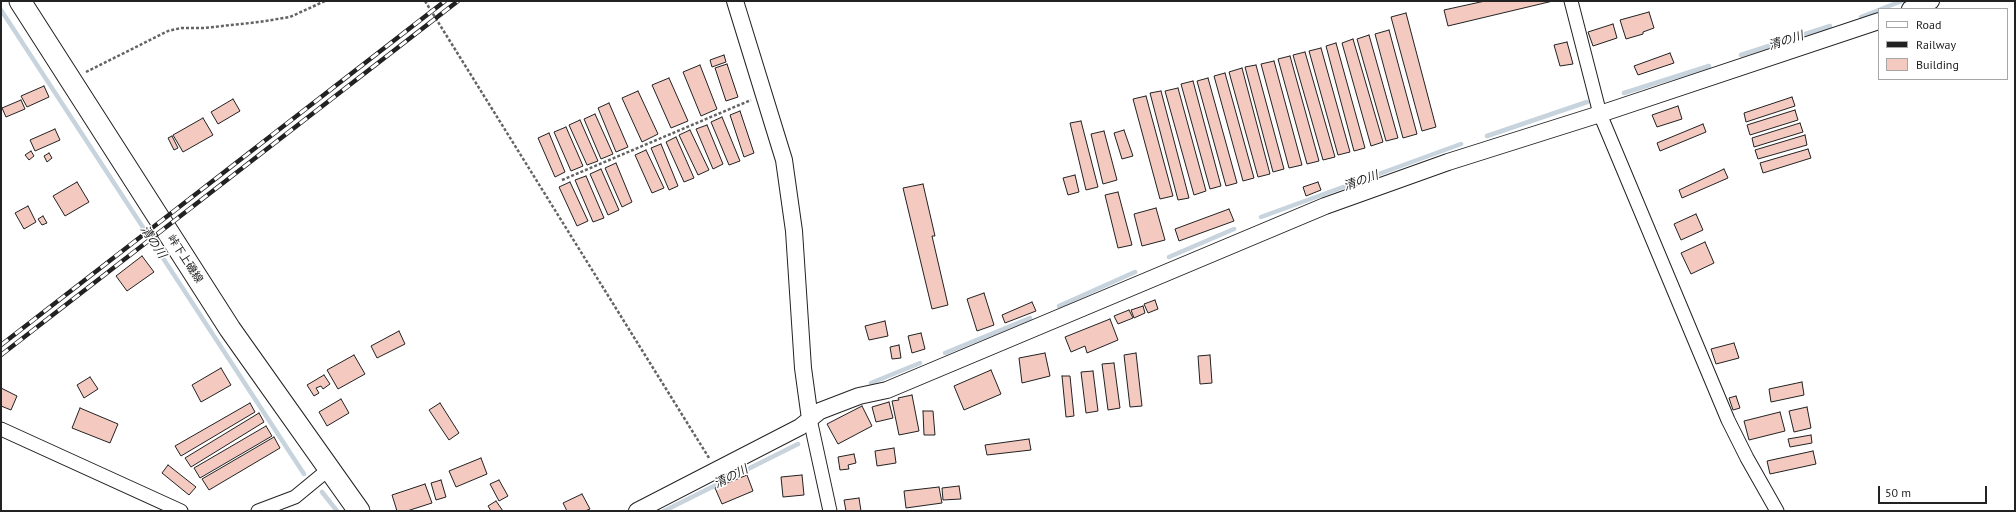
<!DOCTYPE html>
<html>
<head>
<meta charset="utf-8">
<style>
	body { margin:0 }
	#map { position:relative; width:2016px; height:512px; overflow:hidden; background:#fff; font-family:"PT Sans",sans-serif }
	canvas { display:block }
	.frame { position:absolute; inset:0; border:2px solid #222; pointer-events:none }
	.legend { position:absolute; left:1878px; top:8px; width:130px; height:72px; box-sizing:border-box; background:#fff; border:1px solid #a7a7a7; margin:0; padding:5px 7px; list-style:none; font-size:12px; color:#222 }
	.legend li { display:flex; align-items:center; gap:8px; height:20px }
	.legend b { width:20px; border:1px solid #a7a7a7 }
	.scale { position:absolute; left:1878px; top:486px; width:109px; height:18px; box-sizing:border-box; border:2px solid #222; border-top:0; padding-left:5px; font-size:12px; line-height:14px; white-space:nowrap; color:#222; -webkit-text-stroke:3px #fff; paint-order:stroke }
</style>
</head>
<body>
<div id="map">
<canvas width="2016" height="512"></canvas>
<div class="frame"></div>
<ul class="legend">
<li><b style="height:5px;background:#fff"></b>Road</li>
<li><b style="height:5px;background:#222"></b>Railway</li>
<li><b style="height:11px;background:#f3c9c0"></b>Building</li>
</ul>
<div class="scale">50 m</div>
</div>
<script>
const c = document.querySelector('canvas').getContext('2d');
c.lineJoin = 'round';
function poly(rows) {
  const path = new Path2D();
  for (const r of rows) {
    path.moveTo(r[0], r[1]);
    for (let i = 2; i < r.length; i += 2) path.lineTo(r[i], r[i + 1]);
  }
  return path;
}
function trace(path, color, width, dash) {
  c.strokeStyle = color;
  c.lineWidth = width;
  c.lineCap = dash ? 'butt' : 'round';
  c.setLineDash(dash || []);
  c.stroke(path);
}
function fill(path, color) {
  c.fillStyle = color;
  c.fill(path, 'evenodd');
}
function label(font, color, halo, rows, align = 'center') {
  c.font = font + ' "PT Sans","Noto Sans JP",sans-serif';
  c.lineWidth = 3;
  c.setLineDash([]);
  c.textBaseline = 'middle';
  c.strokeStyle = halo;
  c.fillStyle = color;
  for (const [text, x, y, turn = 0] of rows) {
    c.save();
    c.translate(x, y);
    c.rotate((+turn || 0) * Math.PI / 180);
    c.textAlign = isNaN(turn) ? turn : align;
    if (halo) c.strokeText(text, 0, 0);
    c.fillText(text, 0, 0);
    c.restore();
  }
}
trace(poly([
	[1881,9,1902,1],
	[1,10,304,474],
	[1861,17,1879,10],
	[1741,55,1830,26],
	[1624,93,1709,66],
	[1487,136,1587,102],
	[1261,217,1461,144],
	[1169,257,1234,229],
	[1059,306,1135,272],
	[945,353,1030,318],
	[871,383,920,363],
	[322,492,337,511],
	[664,511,798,444]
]), '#c7d3dd', 4.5);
const building = poly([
	[1485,1,1553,1,1448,26,1444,10,1485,1],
	[1649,12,1654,28,1643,32,1643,34,1626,39,1620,20,1649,12],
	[1406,13,1436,127,1422,131,1391,17,1406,13],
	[1613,24,1617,38,1593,46,1588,32,1613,24],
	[1389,30,1417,134,1403,138,1375,34,1389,30],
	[1369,35,1398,138,1386,141,1357,39,1369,35],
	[1353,39,1383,142,1371,146,1342,43,1353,39],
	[1567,42,1573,64,1560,66,1554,45,1567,42],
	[1336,43,1365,148,1354,151,1326,46,1336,43],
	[1321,48,1350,152,1338,155,1309,51,1321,48],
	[1305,52,1335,157,1323,160,1293,55,1305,52],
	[1670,53,1674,63,1638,75,1634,66,1670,53],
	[724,55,726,62,712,67,710,60,724,55],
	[1290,56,1319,161,1307,164,1278,59,1290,56],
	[1274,61,1302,165,1289,168,1261,64,1274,61],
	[727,64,738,97,726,101,715,68,727,64],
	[700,65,717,109,701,116,683,72,700,65],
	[1256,65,1284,169,1273,172,1245,67,1256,65],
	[1242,68,1270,174,1258,177,1229,72,1242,68],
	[1225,73,1254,178,1243,181,1214,76,1225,73],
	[669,78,688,121,671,128,652,85,669,78],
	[1208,78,1237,183,1226,186,1197,81,1208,78],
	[1193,81,1221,186,1210,189,1181,84,1193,81],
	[44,86,49,97,27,107,21,96,44,86],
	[1178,88,1206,191,1194,195,1165,91,1178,88],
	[638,91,658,134,642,142,622,98,638,91],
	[1161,91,1189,198,1178,200,1150,93,1161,91],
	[1146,96,1173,196,1160,199,1133,99,1146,96],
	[1792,97,1795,106,1746,122,1744,113,1792,97],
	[233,99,240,111,218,124,211,112,233,99],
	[21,100,25,109,6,117,2,108,21,100],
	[609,103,628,147,616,152,598,108,609,103],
	[1678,106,1682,119,1657,127,1652,115,1678,106],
	[1795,110,1798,120,1750,135,1747,125,1795,110],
	[740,111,754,153,744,157,730,115,740,111],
	[595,114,613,154,601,159,584,119,595,114],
	[722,117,740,161,729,165,711,122,722,117],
	[203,118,213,135,183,152,173,135,203,118],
	[580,120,598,161,587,165,569,125,580,120],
	[1081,121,1098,187,1086,190,1070,123,1081,121],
	[1800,123,1803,132,1754,147,1752,138,1800,123],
	[1703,124,1706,132,1660,151,1657,143,1703,124],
	[707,125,723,164,713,169,696,129,707,125],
	[566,127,583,166,571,171,554,132,566,127],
	[55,129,60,140,35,151,30,140,55,129],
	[690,130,709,170,698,175,679,135,690,130],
	[1124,130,1133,156,1122,159,1114,133,1124,130],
	[1104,131,1117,180,1103,184,1091,134,1104,131],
	[549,133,565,172,555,177,538,138,549,133],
	[1805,135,1807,145,1758,159,1755,150,1805,135],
	[172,136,178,148,174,150,168,138,172,136],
	[676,137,694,178,684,182,666,142,676,137],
	[661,144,678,186,669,190,651,148,661,144],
	[1808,149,1811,158,1763,173,1760,163,1808,149],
	[646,150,664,188,652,193,635,155,646,150],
	[31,151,34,156,29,160,25,155,31,151],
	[49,153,52,158,47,162,44,156,49,153],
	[616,163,632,202,622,207,605,168,616,163],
	[601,169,619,210,608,215,590,174,601,169],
	[1724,169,1728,178,1682,198,1679,190,1724,169],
	[1075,175,1079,192,1068,195,1063,178,1075,175],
	[586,176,604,218,593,222,575,180,586,176],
	[77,182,89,202,65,216,53,196,77,182],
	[570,182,588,221,577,226,559,187,570,182],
	[1318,182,1321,190,1306,196,1303,187,1318,182],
	[923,184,935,236,932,236,948,305,932,309,903,188,923,184],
	[1118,192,1132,245,1118,248,1105,195,1118,192],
	[28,206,36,222,24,229,15,213,28,206],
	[1156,208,1165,240,1142,246,1134,214,1156,208],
	[1229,209,1234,221,1179,241,1175,229,1229,209],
	[1696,214,1703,230,1681,240,1674,224,1696,214],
	[43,216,47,223,42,225,38,219,43,216],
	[1705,242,1714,263,1691,274,1681,253,1705,242],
	[142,256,154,272,127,291,116,276,142,256],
	[984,293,994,325,977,331,967,299,984,293],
	[1155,300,1158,309,1148,313,1144,304,1155,300],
	[1032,302,1036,311,1005,323,1002,315,1032,302],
	[1143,306,1145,313,1134,318,1131,310,1143,306],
	[1129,310,1133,318,1118,324,1114,316,1129,310],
	[1110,319,1118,340,1087,353,1085,346,1071,352,1065,337,1110,319],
	[885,321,888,336,869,340,865,326,885,321],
	[399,331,405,344,377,358,371,346,399,331],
	[921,333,925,349,912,353,908,336,921,333],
	[1734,343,1739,358,1716,364,1711,349,1734,343],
	[899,345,901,358,892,359,890,347,899,345],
	[1045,353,1050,376,1022,383,1019,358,1045,353],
	[1136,353,1142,406,1130,407,1124,355,1136,353],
	[354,355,365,374,338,389,327,370,354,355],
	[1210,355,1212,383,1200,384,1198,356,1210,355],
	[1114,363,1120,408,1108,410,1102,364,1114,363],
	[221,368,231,385,201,402,192,385,221,368],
	[991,370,1001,394,964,410,954,386,991,370],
	[1093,371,1098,411,1086,413,1081,372,1093,371],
	[324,375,330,384,323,389,321,386,316,388,319,393,314,396,307,385,324,375],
	[1062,376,1070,376,1074,416,1066,417,1062,376],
	[90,377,98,389,84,398,77,385,90,377],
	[1802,382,1804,395,1771,402,1769,389,1802,382],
	[1,388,17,396,11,410,1,406,1,388],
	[912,395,919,431,899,435,892,401,899,400,898,398,912,395],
	[1736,396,1740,408,1733,410,1729,398,1736,396],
	[341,399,349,413,327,426,319,412,341,399],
	[889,402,893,418,876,422,872,407,889,402],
	[250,403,255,412,181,456,175,446,250,403],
	[440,403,459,433,449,440,429,410,440,403],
	[862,406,872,426,838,444,827,424,862,406],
	[1807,407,1811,428,1794,432,1789,411,1807,407],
	[80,408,118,424,110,443,72,428,80,408],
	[923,411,933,411,935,435,924,435,923,411],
	[1780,412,1785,431,1749,440,1744,421,1780,412],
	[259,413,264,422,191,467,185,458,259,413],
	[266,426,272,436,200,478,194,468,266,426],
	[1811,435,1812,443,1790,447,1788,439,1811,435],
	[274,437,280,448,209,490,202,479,274,437],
	[1029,439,1031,450,987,455,985,445,1029,439],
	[894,448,896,463,877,466,875,451,894,448],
	[1813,451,1816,464,1770,474,1767,461,1813,451],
	[854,454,856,463,848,465,849,469,840,470,838,457,854,454],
	[481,458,487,474,456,487,449,471,481,458],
	[168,465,196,487,189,495,162,473,168,465],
	[747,475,753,491,722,504,715,488,747,475],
	[802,475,804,495,783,497,781,477,802,475],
	[441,480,446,497,436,500,431,483,441,480],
	[499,480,508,496,499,501,490,484,499,480],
	[425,484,432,503,407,511,397,511,392,495,425,484],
	[959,486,961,499,943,500,942,488,959,486],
	[939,487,942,503,906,508,904,491,939,487],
	[582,494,590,509,585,511,567,511,563,503,582,494],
	[859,498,861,511,846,511,844,500,859,498],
	[496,501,503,511,491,511,488,506,496,501]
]);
fill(building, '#f3c9c0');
trace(building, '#222', 1);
const minor = poly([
	[1571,1,1600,114,1728,420,1747,458,1777,511],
	[810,419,830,511],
	[1,429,181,511],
	[258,511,295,497,329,469]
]);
const tertiary = poly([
	[735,1,784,160,794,231,803,368,810,419],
	[1910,9,1931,1],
	[637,511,800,427,820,411,859,396,887,390,1325,206,1448,162,1600,114,1879,21]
]);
const primary = poly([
	[20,1,230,329,359,511]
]);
trace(minor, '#222', 15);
trace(tertiary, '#222', 18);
trace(primary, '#222', 23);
trace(poly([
	[425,1,709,458],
	[86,72,168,31,181,28,204,28,259,22,290,17,325,1],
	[562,180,751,100]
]), '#646464', 2.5, [3, 2]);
trace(minor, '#fff', 13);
trace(tertiary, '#fff', 16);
trace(primary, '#fff', 21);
const rail = poly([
	[1,345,445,1],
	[1,355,458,1]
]);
trace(rail, '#222', 4.5);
trace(rail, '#fff', 3, [9]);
label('11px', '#222', '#fff', [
	["峠下上磯線",185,259,57]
]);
label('italic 12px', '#222', '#fff', [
	["清の川",1786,41,-18],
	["清の川",1361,181,-20],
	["清の川",153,242,57],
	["清の川",731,477,-27]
]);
</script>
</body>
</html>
